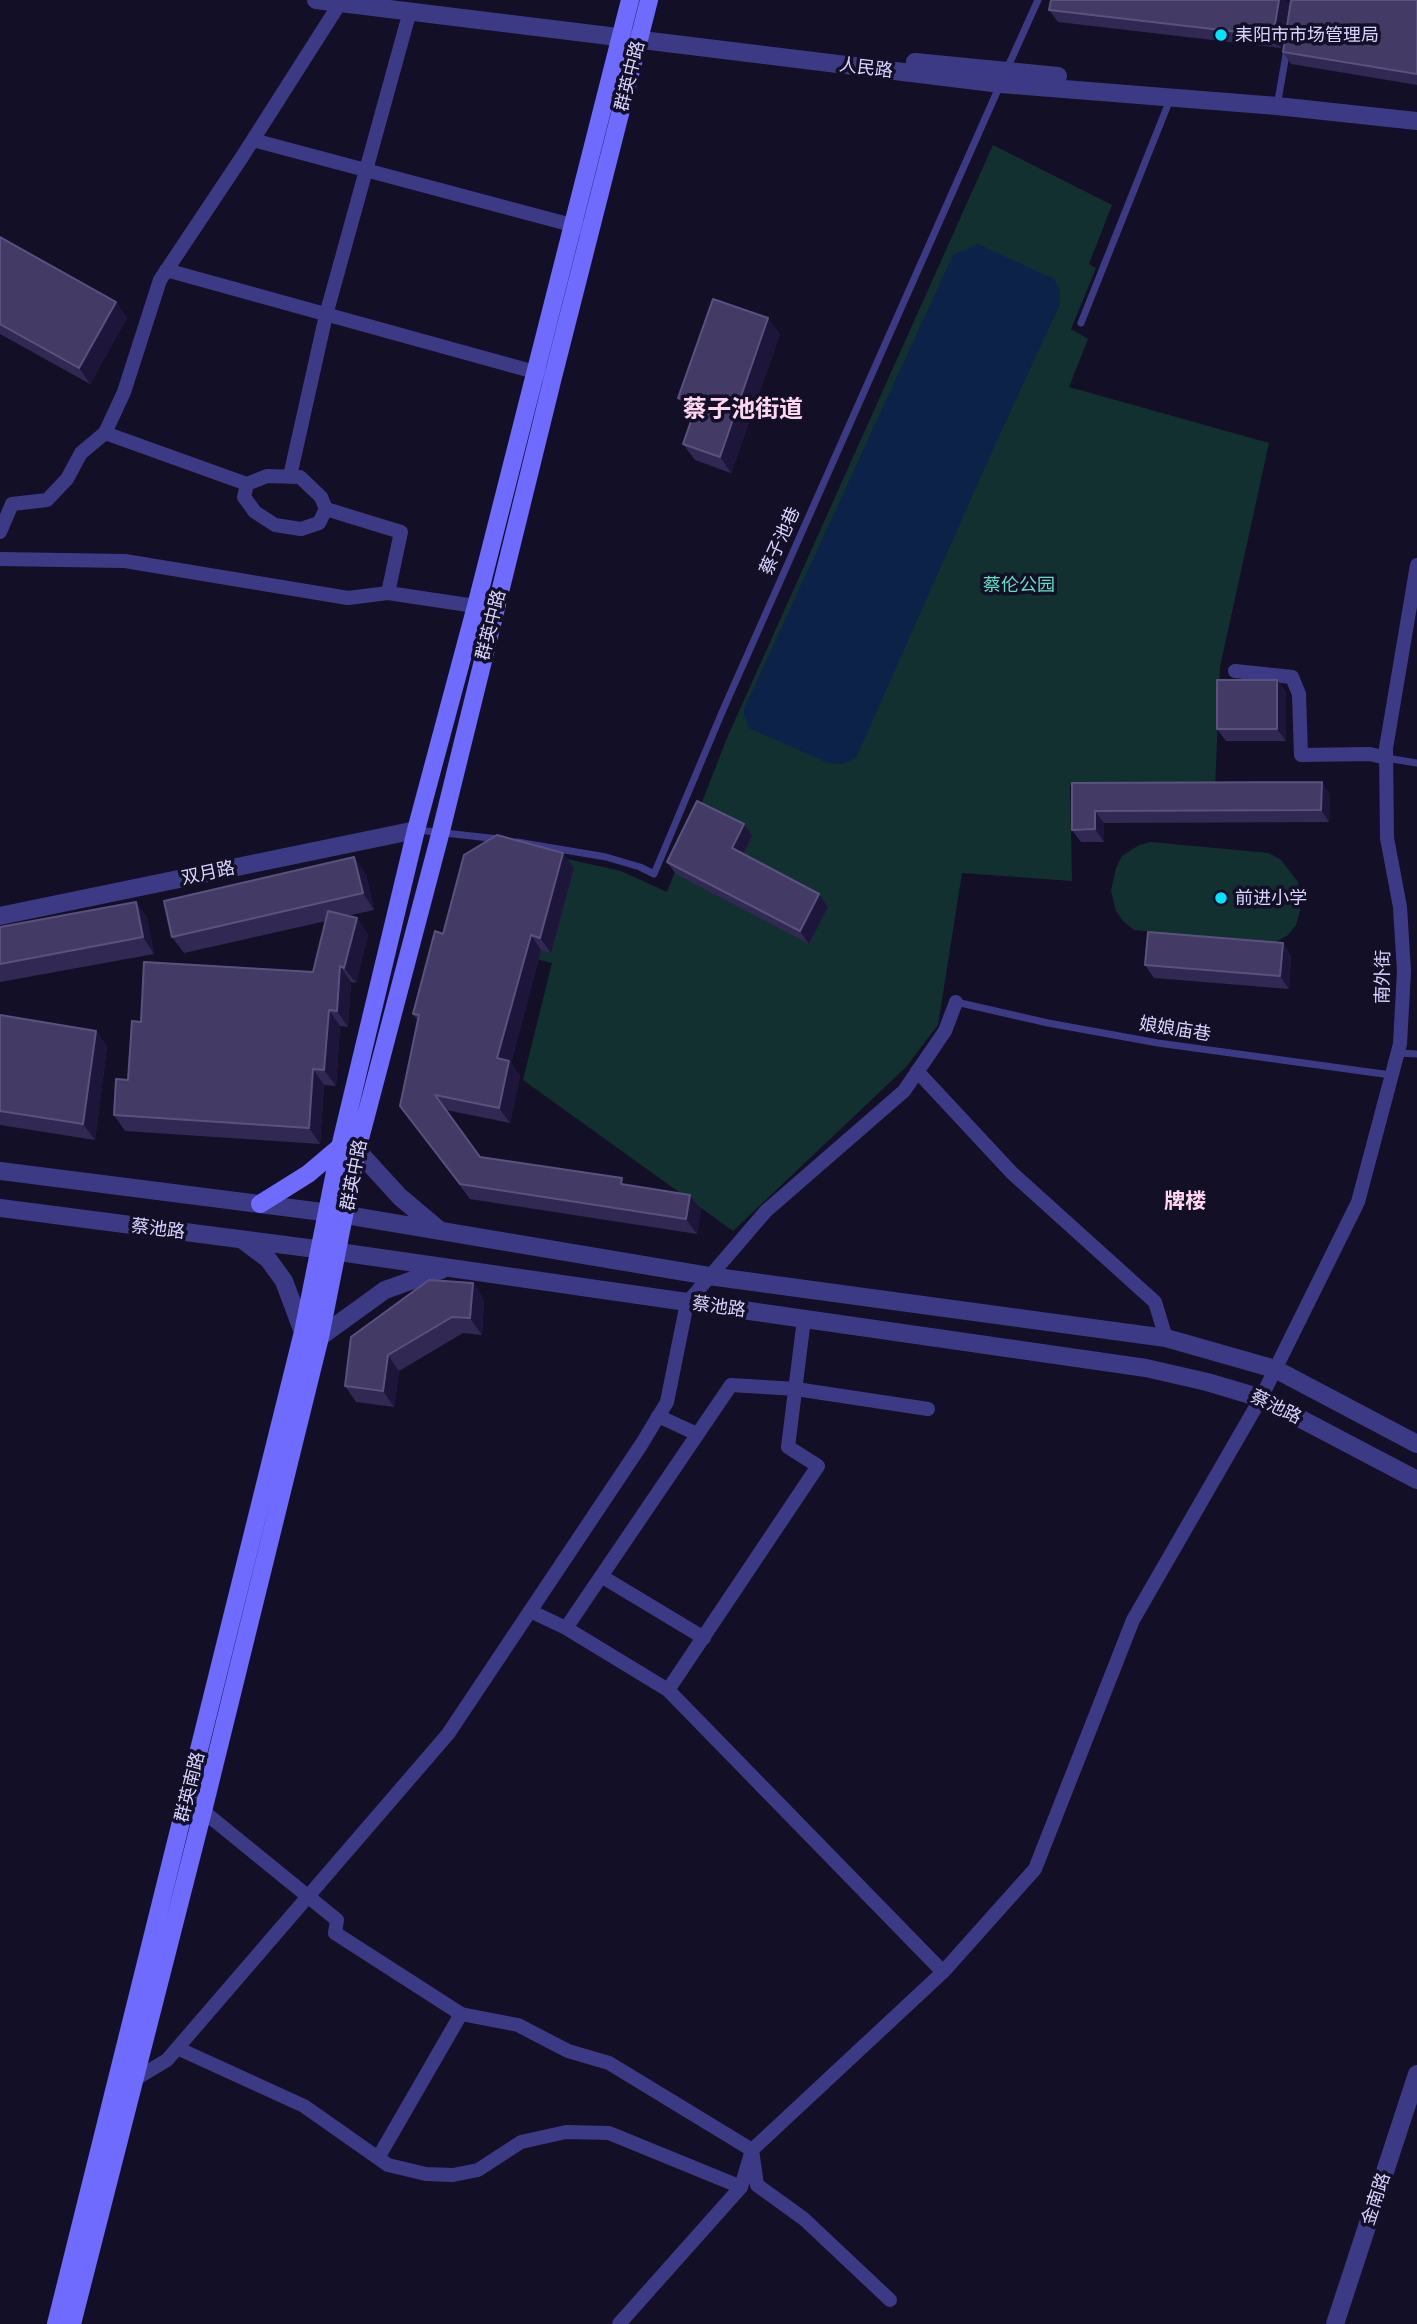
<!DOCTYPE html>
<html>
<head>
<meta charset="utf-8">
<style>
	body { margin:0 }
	canvas { display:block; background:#130f26 }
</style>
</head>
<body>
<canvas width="1417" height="2324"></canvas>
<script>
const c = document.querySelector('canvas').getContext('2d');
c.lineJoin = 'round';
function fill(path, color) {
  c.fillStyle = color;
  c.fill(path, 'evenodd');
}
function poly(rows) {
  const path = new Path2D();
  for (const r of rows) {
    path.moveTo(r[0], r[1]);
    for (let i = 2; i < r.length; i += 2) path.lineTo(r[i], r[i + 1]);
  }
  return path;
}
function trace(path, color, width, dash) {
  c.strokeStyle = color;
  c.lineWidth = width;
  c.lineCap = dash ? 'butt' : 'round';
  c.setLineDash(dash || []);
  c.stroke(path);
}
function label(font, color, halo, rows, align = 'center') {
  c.font = font + ' "Asap Condensed","Noto Sans SC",sans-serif';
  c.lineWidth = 7;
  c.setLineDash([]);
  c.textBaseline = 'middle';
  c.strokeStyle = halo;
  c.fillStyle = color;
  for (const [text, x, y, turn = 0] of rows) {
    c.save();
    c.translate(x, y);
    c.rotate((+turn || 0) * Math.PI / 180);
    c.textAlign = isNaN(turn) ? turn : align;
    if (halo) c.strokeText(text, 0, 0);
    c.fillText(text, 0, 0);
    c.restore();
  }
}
fill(poly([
	[993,145,1112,205,1089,264,1096,268,1071,329,1088,339,1069,387,1269,443,1220,667,1215,789,1070,785,1072,881,962,873,938,1025,906,1067,733,1231,523,1080,552,963,453,938,508,846,621,871,667,892,727,738],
	[1151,842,1269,853,1281,860,1298,882,1300,911,1296,925,1288,935,1273,944,1134,930,1123,921,1116,911,1111,891,1116,868,1122,856,1139,845]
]), '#12302f');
fill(poly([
	[978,244,1054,279,1060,290,1060,304,994,447,856,758,842,764,828,763,749,728,744,715,744,709,953,255]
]), '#0c2248');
trace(poly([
	[1006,71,1038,0],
	[1277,106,1287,49],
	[1081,323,1171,97],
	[1386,758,1417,763],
	[417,830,499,839],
	[517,842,606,857,640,867,654,874,723,710,1000,85],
	[956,1002,1048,1023,1158,1043,1391,1075],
	[1398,1053,1417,1054]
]), '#3d3a85', 7);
trace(poly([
	[253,140,583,228],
	[166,270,553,377],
	[105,433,247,484,267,476,300,477,321,497,326,509,319,523,301,529,275,525,255,512,244,497,247,484],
	[290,476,326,315,410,11],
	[326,509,401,532,388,593],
	[0,532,12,504,47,500,67,479,81,453,105,433,124,392,160,280,242,157,342,0],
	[0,559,125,561,348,598,388,593,495,609],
	[1235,671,1292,677,1299,694,1301,755,1370,754,1386,758],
	[917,1071,1012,1173,1155,1302,1166,1338],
	[658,1416,697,1434],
	[601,1576,704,1638],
	[530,1611,566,1628,668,1690,943,1972],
	[566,1628,731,1385,796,1389,928,1409],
	[668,1690,818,1466,788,1447,804,1319],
	[203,1811,337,1920,335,1933,461,2014,518,2025,568,2051,609,2063,752,2150,757,2185,804,2219,890,2300],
	[177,2048,304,2106,388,2165,426,2174,453,2175,478,2170,521,2142,566,2132,609,2133,741,2187],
	[132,2081,167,2060,448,1734,641,1445,667,1402,687,1303,766,1211,904,1091,945,1031,956,1002],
	[378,2158,461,2014],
	[619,2324,741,2187,752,2150,943,1972,1035,1869,1133,1620,1261,1398,1358,1202,1400,1044,1404,971,1400,907,1387,838,1386,748,1417,565]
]), '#3d3a85', 14);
trace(poly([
	[316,0,1001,84,1277,106,1417,121],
	[915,62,1058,76],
	[0,916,416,830],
	[357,1150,400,1197,438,1229],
	[0,1171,346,1215,709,1276,1166,1338,1275,1369,1417,1444],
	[0,1208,339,1252,1146,1368,1207,1382,1261,1398,1417,1480],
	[244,1241,268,1259,284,1281,303,1332],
	[320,1337,385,1290,441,1270],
	[1335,2324,1417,2074]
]), '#3d3a85', 18);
trace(poly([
	[260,1204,308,1174,340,1147],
	[56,2324,303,1332,340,1147,416,830,476,606,630,0],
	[72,2324,203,1811,320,1337,357,1150,441,831,553,377,649,0]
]), '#6f6bff', 18);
fill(poly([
	[1417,0,1417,85,1291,64,1283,52],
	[1289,4,1281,48,1058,22,1049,10],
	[0,237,116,302,127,318,90,384,0,334],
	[780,334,731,473,695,460,683,444,693,416,690,414,678,398],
	[1277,680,1286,692,1286,741,1226,741,1217,729],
	[1072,783,1330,794,1329,822,1104,823,1104,842,1081,842,1072,830],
	[752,836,743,855,819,894,828,907,809,944,676,874,667,862],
	[574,868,551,953,541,950,511,1063,520,1076,510,1123,446,1110,480,1157,627,1185,701,1210,697,1234,470,1199,400,1106,418,1021,413,1014,443,934],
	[366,874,374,910,347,916,368,934,356,983,351,982,348,1027,340,1026,336,1086,324,1085,320,1144,125,1131,114,1115,128,1080,141,1022,313,972,326,921,184,953,172,937],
	[136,902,147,918,154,954,0,982,0,927],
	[1283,943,1291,956,1289,989,1154,978,1145,965],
	[0,1015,96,1031,107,1047,95,1140,0,1125],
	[473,1283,484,1300,482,1335,463,1333,399,1371,394,1407,356,1402,345,1386]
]), '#312854');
fill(poly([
	[1279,0,1286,0,1289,4,1281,48,1273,36],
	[116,302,127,318,90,384,79,368],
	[768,318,780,334,731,473,720,457],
	[1277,680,1286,692,1286,741,1277,729],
	[1322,782,1330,794,1329,822,1321,810],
	[1095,811,1104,823,1104,842,1095,829],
	[744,824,752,836,740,861,732,848],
	[563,853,574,868,551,953,540,938],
	[354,857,366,874,374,910,363,893],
	[819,894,828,907,809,944,800,931],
	[136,902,147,918,154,954,143,937],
	[357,918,368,934,356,983,344,968],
	[531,935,541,950,511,1063,520,1076,510,1123,499,1108,497,1058],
	[1283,943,1291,956,1289,989,1280,976],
	[340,966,351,982,348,1027,337,1011],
	[329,1010,340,1026,336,1086,324,1070],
	[96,1031,107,1047,95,1140,83,1124],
	[313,1069,324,1085,320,1144,309,1128],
	[690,1195,701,1210,697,1234,686,1219],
	[473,1283,484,1300,482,1335,470,1318],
	[388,1355,399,1371,394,1407,383,1391]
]), '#1d163a');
const building = poly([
	[1051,0,1279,0,1273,36,1049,10,1051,0],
	[1291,0,1417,0,1417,74,1283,52,1291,0],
	[0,237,116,302,79,368,0,324,0,237],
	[713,299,768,318,720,457,683,444,697,404,678,398,713,299],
	[1217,680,1277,680,1277,729,1217,729,1217,680],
	[1322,782,1321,810,1095,811,1095,829,1072,830,1072,783,1322,782],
	[697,801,744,824,732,848,819,894,800,931,667,862,697,801],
	[497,835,563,853,540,938,531,935,497,1058,509,1061,499,1108,435,1095,480,1157,622,1178,621,1184,690,1195,686,1219,460,1184,400,1106,419,1015,413,1014,435,931,443,934,464,855,497,835],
	[354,857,363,893,172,937,164,901,354,857],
	[136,902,143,937,0,964,0,927,136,902],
	[328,911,357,918,344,968,340,966,337,1011,329,1010,324,1070,313,1069,309,1128,114,1115,116,1079,128,1080,132,1021,141,1022,144,962,313,972,328,911],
	[1148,932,1283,943,1280,976,1145,965,1148,932],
	[0,1015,96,1031,83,1124,0,1111,0,1015],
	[429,1280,473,1283,470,1318,452,1317,388,1355,383,1391,345,1386,351,1337,429,1280]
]);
fill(building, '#433a66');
trace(building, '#5a527e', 2);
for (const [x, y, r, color] of [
	[1221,35,7,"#00e5ff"],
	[1221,898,7,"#00e5ff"]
]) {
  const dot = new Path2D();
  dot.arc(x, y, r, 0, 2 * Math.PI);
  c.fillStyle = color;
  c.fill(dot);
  trace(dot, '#130f26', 2.5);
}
label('18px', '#d9d4ff', '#130f26', [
	["耒阳市市场管理局",1235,35],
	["前进小学",1235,898]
], 'left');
label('18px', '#d9d4ff', '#130f26', [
	["人民路",866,68,7],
	["群英中路",630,76,-76],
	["蔡子池巷",780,541,-66],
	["群英中路",491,625,-76],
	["双月路",208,873,-12],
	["南外街",1383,977,-89],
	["娘娘庙巷",1175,1029,9],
	["群英中路",354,1175,-79],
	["蔡池路",158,1229,7],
	["蔡池路",719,1307,8],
	["蔡池路",1276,1407,26],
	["群英南路",190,1787,-76],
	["金南路",1376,2199,-72]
]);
label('18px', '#5fe0c0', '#130f26', [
	["蔡伦公园",1019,585]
]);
label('bold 21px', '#ffd6f0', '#130f26', [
	["牌楼",1185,1201]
]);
label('bold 24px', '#ffd6f0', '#130f26', [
	["蔡子池街道",743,409]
]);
</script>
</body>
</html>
